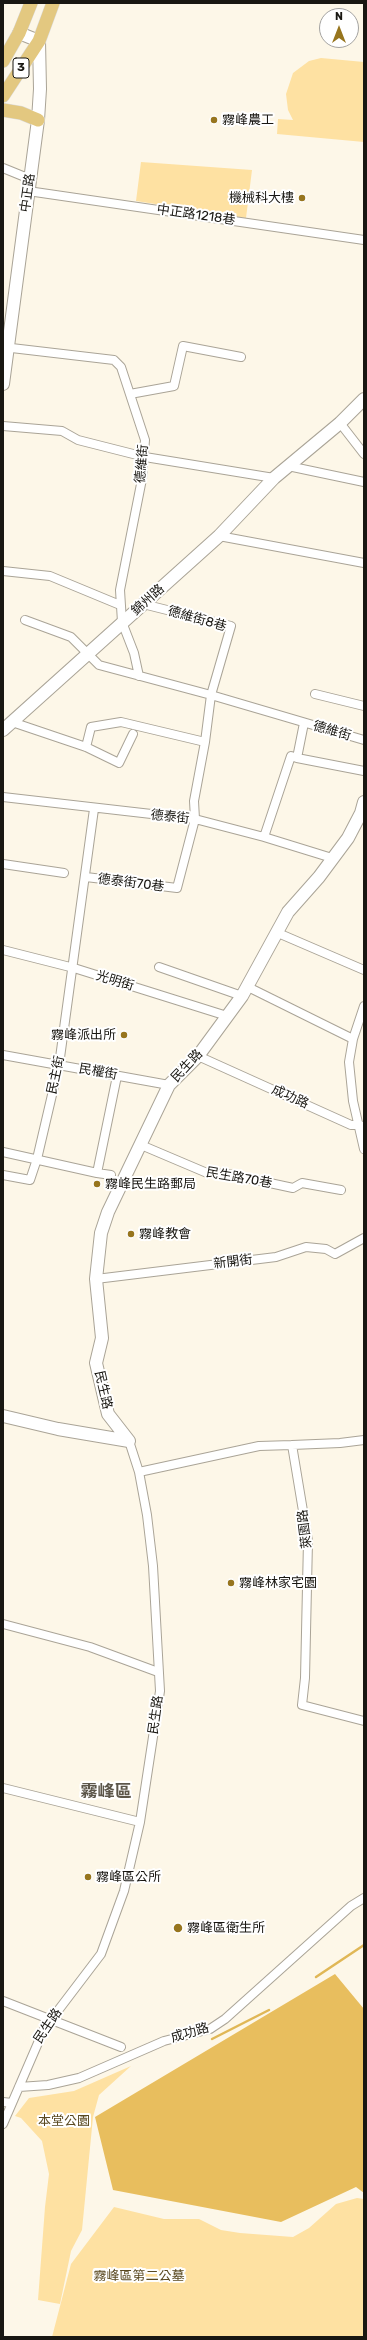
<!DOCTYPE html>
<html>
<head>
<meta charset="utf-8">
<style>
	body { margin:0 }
	#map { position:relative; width:367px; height:2340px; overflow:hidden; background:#fdf7e8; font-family:Rubik,sans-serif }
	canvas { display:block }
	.frame { position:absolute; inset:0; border:4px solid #191712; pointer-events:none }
	.north { position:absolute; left:319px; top:8px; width:40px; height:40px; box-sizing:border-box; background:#fff; border:1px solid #a3a2a0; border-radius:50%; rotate:0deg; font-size:11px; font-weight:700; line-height:16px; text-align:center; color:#191712 }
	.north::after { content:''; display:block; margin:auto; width:14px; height:18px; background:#97751e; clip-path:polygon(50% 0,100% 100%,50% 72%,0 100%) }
</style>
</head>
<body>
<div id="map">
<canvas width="367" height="2340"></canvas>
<div class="frame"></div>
<div class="north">N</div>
</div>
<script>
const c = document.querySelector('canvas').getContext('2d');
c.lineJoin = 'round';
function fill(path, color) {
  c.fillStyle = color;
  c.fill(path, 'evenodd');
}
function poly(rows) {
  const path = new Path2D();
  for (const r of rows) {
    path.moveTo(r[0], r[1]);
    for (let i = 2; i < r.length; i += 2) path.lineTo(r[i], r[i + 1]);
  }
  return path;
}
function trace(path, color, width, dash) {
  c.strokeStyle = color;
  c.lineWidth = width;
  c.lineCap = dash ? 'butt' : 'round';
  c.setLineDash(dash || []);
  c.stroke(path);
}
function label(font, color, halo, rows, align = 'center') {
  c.font = font + ' Rubik,"Noto Sans TC",sans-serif';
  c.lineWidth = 4;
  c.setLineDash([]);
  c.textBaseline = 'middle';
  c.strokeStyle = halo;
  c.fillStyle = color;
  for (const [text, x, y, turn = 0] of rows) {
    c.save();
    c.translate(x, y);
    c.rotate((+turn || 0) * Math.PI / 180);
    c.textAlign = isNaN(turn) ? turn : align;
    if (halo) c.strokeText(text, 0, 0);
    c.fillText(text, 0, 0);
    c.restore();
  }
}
fill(poly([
	[321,58,364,62,364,142,277,134,278,119,293,120,288,110,286,94,293,73,309,61],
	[141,162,252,170,246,218,136,201],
	[131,2066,99,2095,93,2117,82,2230,71,2251,60,2304,38,2300,45,2207,49,2174,42,2141,21,2118,15,2116,29,2098,74,2091],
	[357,2198,364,2199,364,2337,52,2337,71,2264,114,2207,164,2219,199,2219,221,2230,240,2233,293,2237,309,2228,336,2204]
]), '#fee1a2');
fill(poly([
	[335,1974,364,2009,364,2193,356,2187,281,2222,113,2190,95,2117]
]), '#e8be5e');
trace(poly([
	[316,1977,364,1945],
	[212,2039,269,2010]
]), '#e0b756', 2.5);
const street = poly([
	[3,168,30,179],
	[28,191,364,240],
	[3,347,114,360,121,367,145,440,142,479,120,590,122,622,134,653,139,676],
	[130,394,174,386,183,346,241,357],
	[340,423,364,454],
	[3,426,62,431,78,440,145,457,274,478],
	[288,466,364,482],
	[219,536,364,563],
	[3,571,50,576,120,605],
	[25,620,71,637,99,665,211,695,364,740],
	[315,694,364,706],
	[12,722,86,747,119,763,133,734],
	[86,747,91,727,121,722,205,742],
	[297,758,364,771],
	[3,797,195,819,264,837,332,858],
	[264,837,291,756,297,758,304,723],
	[3,864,64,873],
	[86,877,177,888,195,819,194,801,205,742,211,695,231,626,143,604],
	[278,933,364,970],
	[3,950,74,968,227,1016],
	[159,967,242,996],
	[248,987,353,1039],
	[364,1006,353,1039,349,1062,353,1101,364,1149],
	[3,1055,169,1085],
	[198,1056,351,1125,360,1125],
	[141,1145,207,1173,228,1174,293,1188,302,1183,341,1190],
	[3,1152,97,1173,111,1175],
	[97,1173,117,1076],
	[3,1175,30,1180,37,1159,59,1065,94,809],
	[96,1279,276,1257,306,1247,326,1249,335,1254,364,1238],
	[292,1445,340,1443,364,1440],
	[139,1472,259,1446,292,1445,308,1541,305,1678,302,1705,364,1721],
	[3,1624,90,1647,158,1672],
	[3,1788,140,1822],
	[3,2001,121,2047],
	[19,2087,48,2085,79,2078,164,2041,210,2029,225,2019,351,1906,364,1898],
	[3,2102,12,2103],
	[3,2124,44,2029,101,1954,124,1891,140,1822,160,1691,153,1566,147,1515,139,1472,129,1441]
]);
const secondary = poly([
	[3,384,38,120,40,89,39,41,19,33],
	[3,730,219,536,274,478,340,423,364,399],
	[3,1416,58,1429,129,1441],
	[129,1441,108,1414,96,1363,102,1338,96,1279,101,1233,108,1212,169,1085,198,1056,242,996,288,912,319,877,348,838,361,813,364,802]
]);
const primary = poly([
	[3,61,19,33,31,3],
	[3,96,39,41,53,3],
	[3,110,21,113,38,120]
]);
trace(street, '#aaa497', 10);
trace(secondary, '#aaa497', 14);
trace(primary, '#dadad9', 14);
trace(street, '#fff', 8);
trace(secondary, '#fff', 12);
trace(primary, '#e3c880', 13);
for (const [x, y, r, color] of [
	[214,120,4,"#97751e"],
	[302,198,4,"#97751e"],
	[124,1035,4,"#97751e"],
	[97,1184,4,"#97751e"],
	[131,1234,4,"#97751e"],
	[231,1583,4,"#97751e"],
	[88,1877,4,"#97751e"],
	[178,1928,5,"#97751e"]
]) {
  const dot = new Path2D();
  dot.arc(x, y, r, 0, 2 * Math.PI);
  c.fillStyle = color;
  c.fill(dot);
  trace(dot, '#fff', 1.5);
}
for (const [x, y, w] of [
	[21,68,16]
]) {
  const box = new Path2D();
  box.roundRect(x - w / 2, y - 10, w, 20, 3);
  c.fillStyle = '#fff';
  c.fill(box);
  trace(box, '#191712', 1);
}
label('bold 12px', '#191712', null, [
	["3",21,68]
]);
label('13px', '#191712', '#fff', [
	["霧峰農工",222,120],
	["機械科大樓",294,198,"right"],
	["霧峰派出所",116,1035,"right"],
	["霧峰民生路郵局",105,1184],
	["霧峰教會",139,1234],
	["霧峰林家宅園",239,1583],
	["霧峰區公所",96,1877],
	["霧峰區衛生所",187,1928]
], 'left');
label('13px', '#191712', '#fff', [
	["中正路",28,193,-82],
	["中正路1218巷",196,215,8],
	["德維街",142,464,-85],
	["錦州路",148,600,-42],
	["德維街8巷",197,619,16],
	["德維街",332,731,16],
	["德泰街",170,817,6],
	["德泰街70巷",131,883,7],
	["光明街",115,981,17],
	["民生路",187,1066,-47],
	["民權街",98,1072,10],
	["民主街",56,1075,-78],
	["成功路",290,1097,24],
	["民生路70巷",239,1178,10],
	["新開街",233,1262,-7],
	["民生路",103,1390,77],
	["萊園路",305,1529,-97],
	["民生路",156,1715,-82],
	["民生路",48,2026,-56],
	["成功路",190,2033,-16]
]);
label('13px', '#5a4920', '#fff', [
	["本堂公園",64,2121],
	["霧峰區第二公墓",139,2276]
]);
label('bold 17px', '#5c564a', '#fff', [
	["霧峰區",106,1792]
]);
</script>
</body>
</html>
